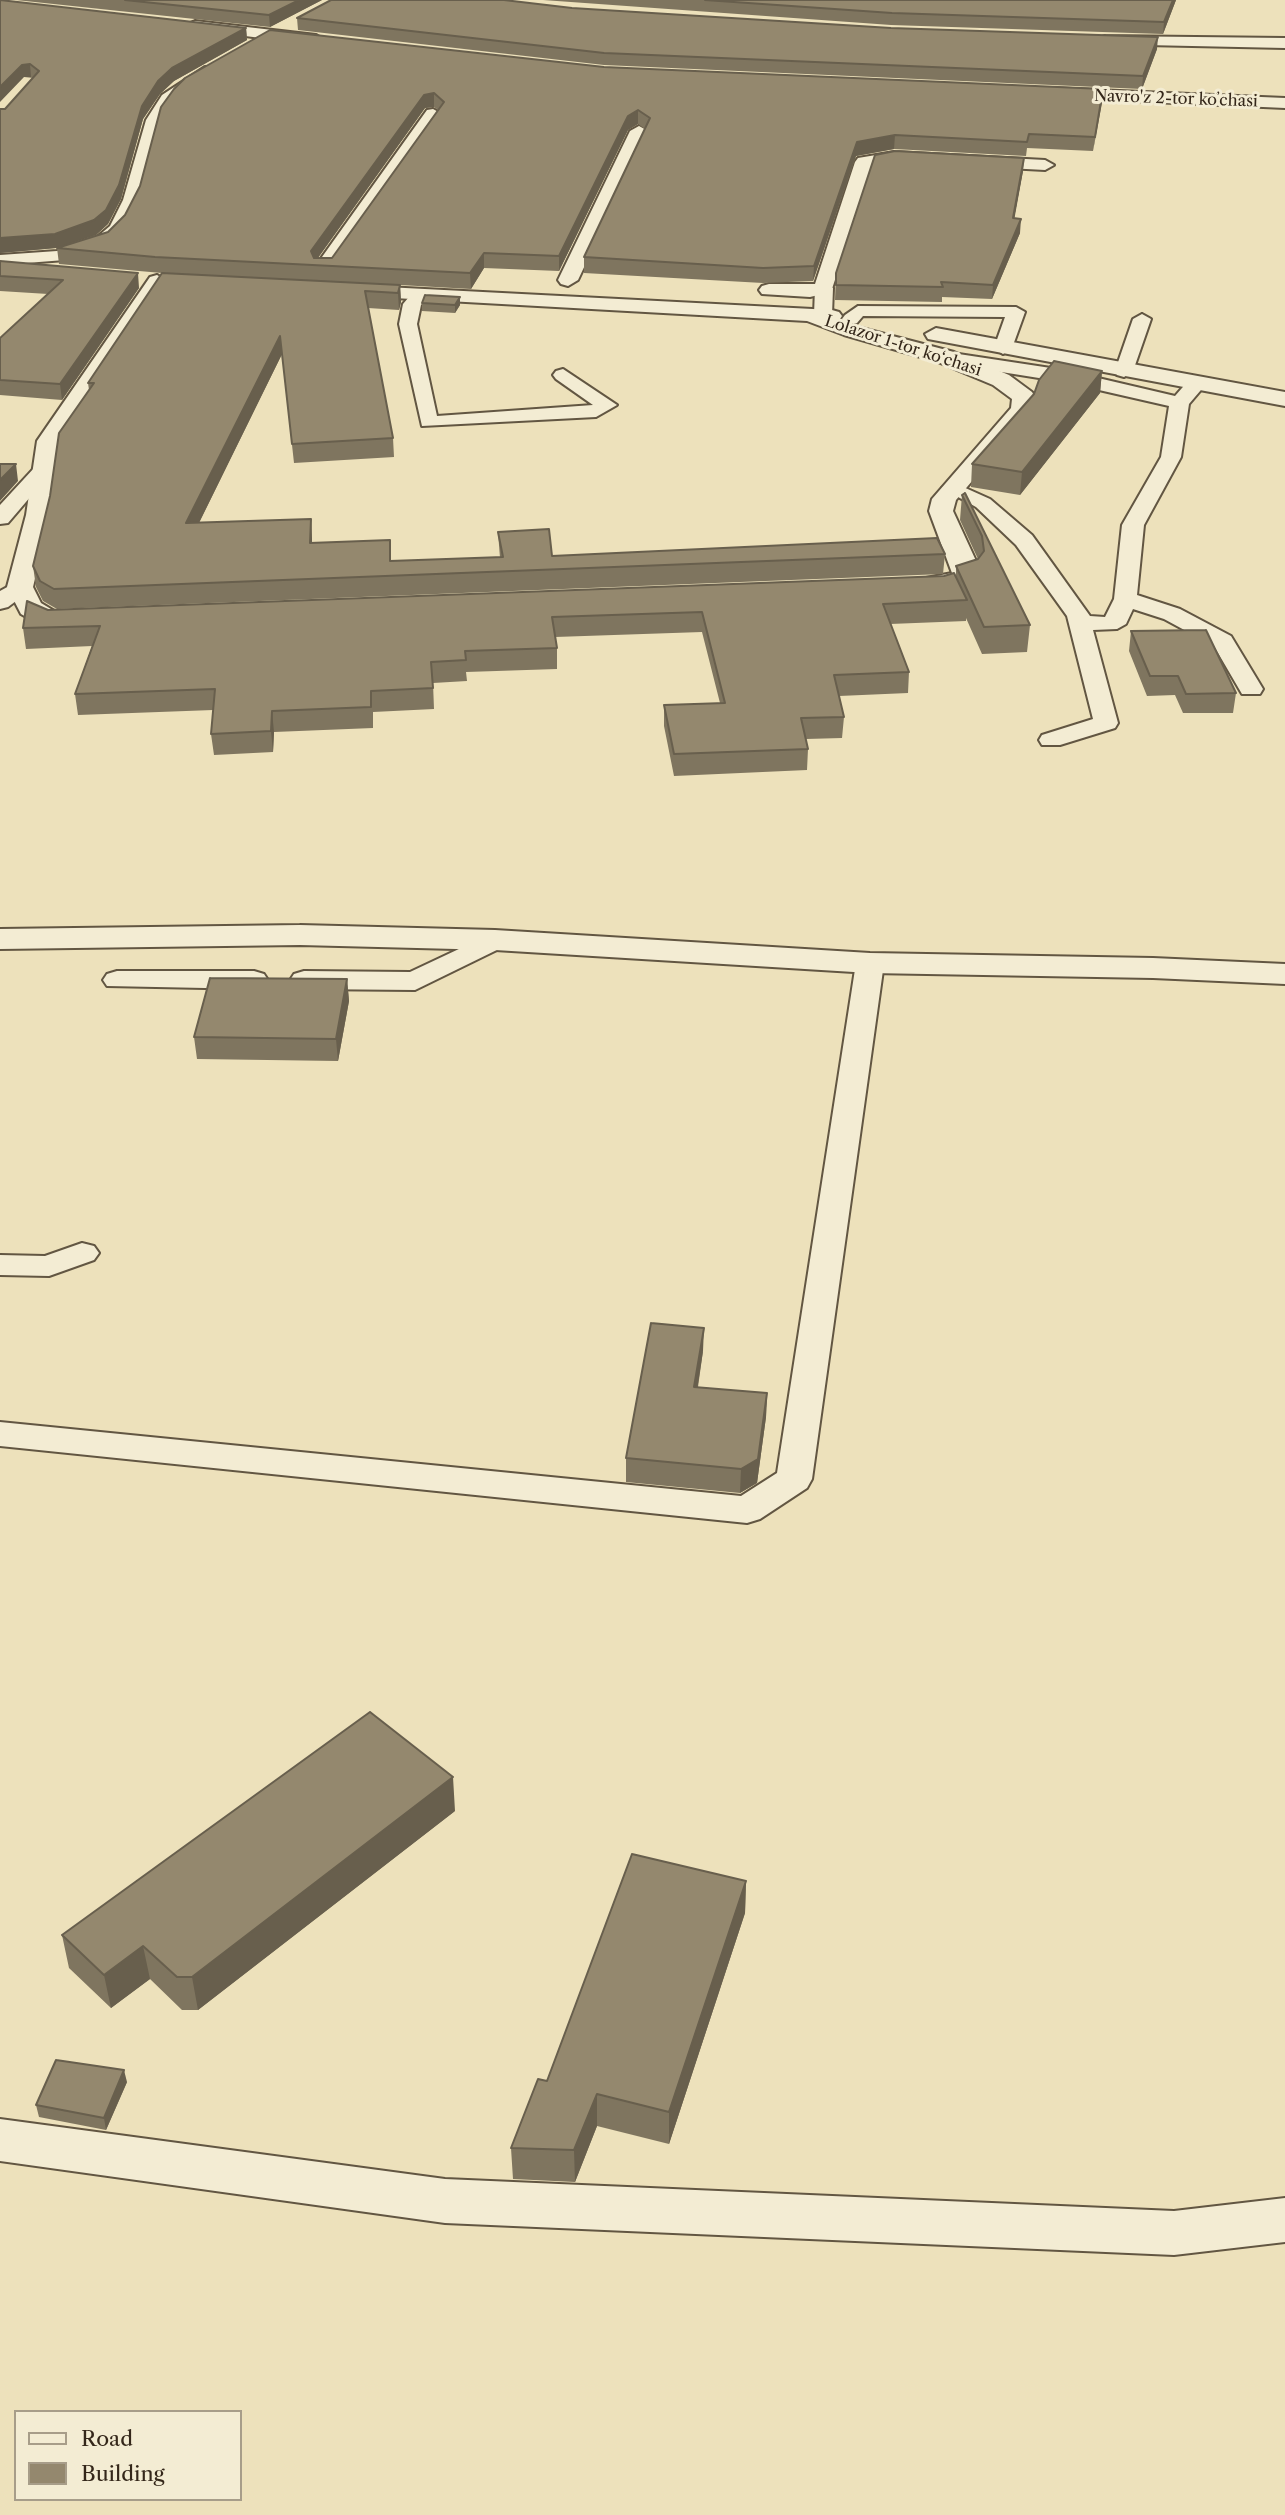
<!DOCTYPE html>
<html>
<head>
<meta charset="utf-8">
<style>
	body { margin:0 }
	#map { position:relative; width:1285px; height:2515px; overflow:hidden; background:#ede1bb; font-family:"Libre Caslon Text",serif }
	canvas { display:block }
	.legend { position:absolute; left:14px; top:2410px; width:228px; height:91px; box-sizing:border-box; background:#f3ecd3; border:2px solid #a79d89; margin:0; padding:9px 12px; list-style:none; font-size:21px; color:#34271a }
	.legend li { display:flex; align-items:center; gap:14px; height:35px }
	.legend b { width:35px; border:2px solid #a79d89 }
</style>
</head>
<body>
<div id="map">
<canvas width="1285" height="2515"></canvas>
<ul class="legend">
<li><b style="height:9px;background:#f3ecd3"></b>Road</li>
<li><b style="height:19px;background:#94886e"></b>Building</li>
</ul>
</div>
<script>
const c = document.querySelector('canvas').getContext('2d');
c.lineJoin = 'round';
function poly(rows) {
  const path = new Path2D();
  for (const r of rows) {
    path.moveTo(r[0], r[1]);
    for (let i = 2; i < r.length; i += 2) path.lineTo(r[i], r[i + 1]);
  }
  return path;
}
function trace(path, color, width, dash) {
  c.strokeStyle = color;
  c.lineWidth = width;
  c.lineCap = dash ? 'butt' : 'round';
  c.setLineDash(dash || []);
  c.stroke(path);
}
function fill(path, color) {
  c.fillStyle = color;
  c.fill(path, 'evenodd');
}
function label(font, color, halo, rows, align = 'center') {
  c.font = font + ' "Libre Caslon Text",serif';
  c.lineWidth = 6;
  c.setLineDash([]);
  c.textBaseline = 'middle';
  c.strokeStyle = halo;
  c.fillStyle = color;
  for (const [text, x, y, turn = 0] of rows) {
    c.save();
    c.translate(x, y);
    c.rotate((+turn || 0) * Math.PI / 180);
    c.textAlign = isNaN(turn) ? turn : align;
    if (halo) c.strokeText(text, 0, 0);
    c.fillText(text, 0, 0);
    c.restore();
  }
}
const lane = poly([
	[205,67,210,68,210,74,172,101,160,120,139,200,123,232,109,245,65,260,0,265,0,255,57,251,97,237,110,226,123,200,146,120,162,95,205,67],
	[824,283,833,288,832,315,823,320,814,315,815,288,824,283],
	[420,290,429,295,421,305,417,324,437,416,593,405,556,379,553,375,556,371,563,369,617,405,596,417,422,426,399,324,403,304,414,291,420,290],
	[858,306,1016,307,1025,312,1012,348,1003,354,994,348,1005,317,863,316,857,323,845,323,842,319,845,315,858,306],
	[1142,314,1151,319,1133,371,1124,377,1117,375,1115,371,1133,319,1142,314],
	[952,353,1064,370,1175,396,1189,380,1203,380,1206,384,1189,404,1181,457,1144,525,1137,595,1180,609,1231,636,1263,689,1260,694,1242,694,1214,646,1164,619,1133,609,1126,624,1117,629,1093,630,1118,723,1115,728,1060,745,1042,745,1039,740,1042,735,1093,719,1067,616,1016,545,976,507,942,488,952,482,990,499,1032,535,1090,616,1105,617,1114,599,1122,525,1161,457,1169,406,1064,382,945,363,943,359,945,355,952,353],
	[42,465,52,471,49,475,8,523,0,524,0,505,35,467,42,465],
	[20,580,28,582,31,587,28,592,8,607,0,609,0,591,20,580],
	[495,932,505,934,509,940,505,946,415,990,304,989,294,986,290,980,294,974,304,971,410,972,495,932],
	[870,954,880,957,884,963,812,1479,807,1488,760,1519,747,1523,0,1446,0,1422,741,1496,777,1473,856,963,860,957,870,954],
	[117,971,254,971,264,974,268,980,264,986,254,989,107,986,103,980,107,974,117,971],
	[82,1243,94,1246,99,1253,94,1260,49,1276,0,1275,0,1255,45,1256,82,1243],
	[0,2119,445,2179,1174,2211,1285,2198,1285,2242,1174,2255,445,2223,0,2161,0,2119]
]);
const street = poly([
	[195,21,316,35,324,40,316,45,190,29,190,23,195,21],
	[1105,36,1285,38,1285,48,1099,44,1099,38,1105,36],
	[1049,88,1285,98,1285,108,1043,97,1041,93,1049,88],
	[433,109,442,114,331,272,317,272,314,268,317,264,427,110,433,109],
	[639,126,648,131,578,280,568,286,561,284,558,280,630,131,639,126],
	[894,152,1045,160,1054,165,1045,170,894,162,872,166,831,292,810,297,762,294,759,290,762,286,769,284,815,284,855,162,858,158,894,152],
	[157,275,167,281,61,441,50,515,33,587,41,603,56,612,82,614,86,620,82,626,73,628,42,626,21,614,7,587,26,515,37,441,150,277,157,275],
	[347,285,832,310,839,312,842,316,840,319,858,327,954,352,1009,375,1032,392,1035,397,1033,409,956,500,953,511,977,563,979,578,975,583,930,593,921,591,917,585,921,579,952,573,929,511,932,499,1011,408,1012,399,993,385,938,362,844,335,807,321,340,295,337,291,340,287,347,285],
	[936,328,1285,392,1285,406,928,339,925,334,936,328],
	[300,925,495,930,870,953,1153,958,1285,964,1285,984,1153,978,870,973,495,950,300,945,0,949,0,929,300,925]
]);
trace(lane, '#625642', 4);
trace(street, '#625642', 4);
fill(lane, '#f3ecd3');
fill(street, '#f3ecd3');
fill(poly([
	[0,0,246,28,247,40,174,81,160,94,143,119,121,199,108,224,96,235,56,248,0,253,0,109,5,109,33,78,24,77],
	[16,0,322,0,270,27],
	[543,0,1176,0,1163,34,891,25],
	[572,8,1157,49,1142,89,604,65,298,30,297,18],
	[604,67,1103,89,1093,151,1027,148,1026,156,894,149,856,156,813,281,763,283,584,273,584,257,645,129,638,124,628,130,559,271,484,268,471,289,400,285,401,302,399,310,368,308,393,438,394,457,294,463,282,354,199,523,311,519,312,543,391,561,500,558,498,532,552,556,945,554,943,574,57,609,43,601,36,587,33,566,89,390,88,383,162,273,59,264,57,248,108,232,125,215,140,186,161,107],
	[434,107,438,110,332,258,318,258,425,108],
	[1023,171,1014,218,1020,233,992,299,942,297,942,302,835,300,836,273],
	[0,261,139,288,62,400,0,395,0,338,48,294,0,291],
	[460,297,460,305,455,313,422,311,422,303],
	[1102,371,1100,393,1020,495,971,487,972,464,1034,394],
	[962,495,1030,625,1027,652,982,654,966,618,966,621,890,624,909,672,908,693,839,696,844,717,842,738,806,739,808,749,807,770,674,776,664,726,664,705,720,703,702,632,555,637,557,648,557,669,466,672,467,681,433,683,434,709,373,712,373,728,274,732,273,752,214,755,211,734,213,710,78,715,75,694,92,646,26,649,23,628,48,610,956,577,956,566,978,559,960,520],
	[1131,631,1236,693,1233,713,1183,713,1175,695,1147,696,1129,651],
	[347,979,349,1001,338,1061,197,1059,194,1037],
	[703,1351,698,1387,767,1393,766,1417,757,1483,740,1493,626,1482,626,1458],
	[455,1811,198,2010,182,2010,150,1979,111,2008,69,1968,62,1935],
	[746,1881,745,1913,669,2144,597,2126,575,2182,513,2179,511,2148,547,2081],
	[127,2082,106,2130,39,2117,36,2105]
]), '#7f755f');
fill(poly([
	[299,0,322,0,270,27,269,15],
	[1173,0,1176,0,1163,34,1164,22],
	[246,28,247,40,174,81,160,94,143,119,121,199,108,224,96,235,56,248,0,253,0,238,142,106,158,81,172,68],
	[1158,37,1157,49,1142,89,1143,76],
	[30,64,31,77,24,77,0,102,0,87,22,65],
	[1103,89,1102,103,1093,151,1095,137],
	[434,93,434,107,425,108,312,266,311,251,424,95],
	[638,110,638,124,628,130,559,271,559,256,628,116],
	[895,135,894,149,856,156,813,281,814,266,857,142],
	[1024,158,1023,171,1012,232,1013,218],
	[1021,219,1020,233,992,299,993,285],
	[484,253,484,268,471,289,470,273],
	[138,273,139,288,62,400,60,384],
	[400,285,401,302,399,310,398,293],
	[460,297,460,305,455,313,455,305],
	[280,336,282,354,189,543,186,523],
	[1102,371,1100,393,1020,495,1022,472],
	[16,464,18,481,0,501,0,480],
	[311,519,312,539,311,563,310,543],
	[272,711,274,732,273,752,271,731],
	[347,979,349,1001,338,1061,336,1039],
	[704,1328,703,1351,694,1410,694,1387],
	[767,1393,766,1417,757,1483,740,1493,741,1469],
	[453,1777,455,1811,198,2010,192,1977],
	[746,1881,745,1913,669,2144,669,2112],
	[143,1946,150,1979,111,2008,104,1975],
	[124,2070,127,2082,106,2130,104,2118],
	[597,2094,597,2126,575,2182,574,2150]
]), '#685f4d');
const building = poly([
	[0,0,246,28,172,68,158,81,142,106,119,185,106,210,94,220,55,234,0,238,0,109,5,109,39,71,30,64,22,65,0,87,0,0],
	[125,0,299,0,269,15,125,0],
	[331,0,504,0,572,8,891,28,1158,37,1143,76,604,53,297,18,331,0],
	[705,0,1173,0,1164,22,892,13,705,0],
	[270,30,604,67,1103,89,1095,137,1029,134,1027,142,895,135,857,142,814,266,763,268,584,257,650,118,638,110,628,116,559,256,484,253,470,273,155,257,57,248,108,232,125,215,140,186,161,107,174,89,185,78,270,30],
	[434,93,444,102,332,258,314,258,311,251,424,95,434,93],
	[895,151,1024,158,1013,218,1021,219,993,285,941,282,943,287,836,285,836,273,875,155,895,151],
	[0,261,138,273,60,384,0,380,0,338,63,280,0,276,0,261],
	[162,273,400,285,398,293,365,291,393,438,292,444,280,336,186,523,311,519,310,543,390,540,390,561,503,557,498,532,549,529,552,556,937,538,945,554,54,589,40,581,33,566,50,496,59,433,94,383,88,383,162,273],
	[425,295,460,297,455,305,422,303,425,295],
	[1054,361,1102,371,1022,472,972,464,1034,394,1039,380,1054,361],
	[0,464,16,464,0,480,0,464],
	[965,493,1030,625,984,627,956,566,978,559,984,551,982,536,962,495,965,493],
	[954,573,967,600,883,604,909,672,834,675,844,717,801,718,808,749,674,754,664,705,725,703,702,612,552,617,557,648,465,651,466,660,431,662,433,688,371,691,371,707,272,711,271,731,211,734,215,689,75,694,100,626,23,628,27,601,48,610,944,576,954,573],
	[1206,630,1236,693,1186,694,1178,676,1150,676,1131,631,1206,630],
	[210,978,347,979,336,1039,194,1037,210,978],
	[651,1323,704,1328,694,1387,767,1393,758,1459,741,1469,626,1458,651,1323],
	[370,1712,453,1777,192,1977,177,1977,143,1946,104,1975,62,1935,370,1712],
	[632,1854,746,1881,669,2112,597,2094,574,2150,511,2148,538,2079,547,2081,632,1854],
	[56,2060,124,2070,104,2118,36,2105,56,2060]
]);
fill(building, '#94886e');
trace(building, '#685f4d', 2);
label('16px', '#34271a', '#f3ecd3', [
	["Navro'z 2-tor koʼchasi",1176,99,2],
	["Lolazor 1-tor ko‘chasi",903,346,18]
]);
</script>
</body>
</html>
